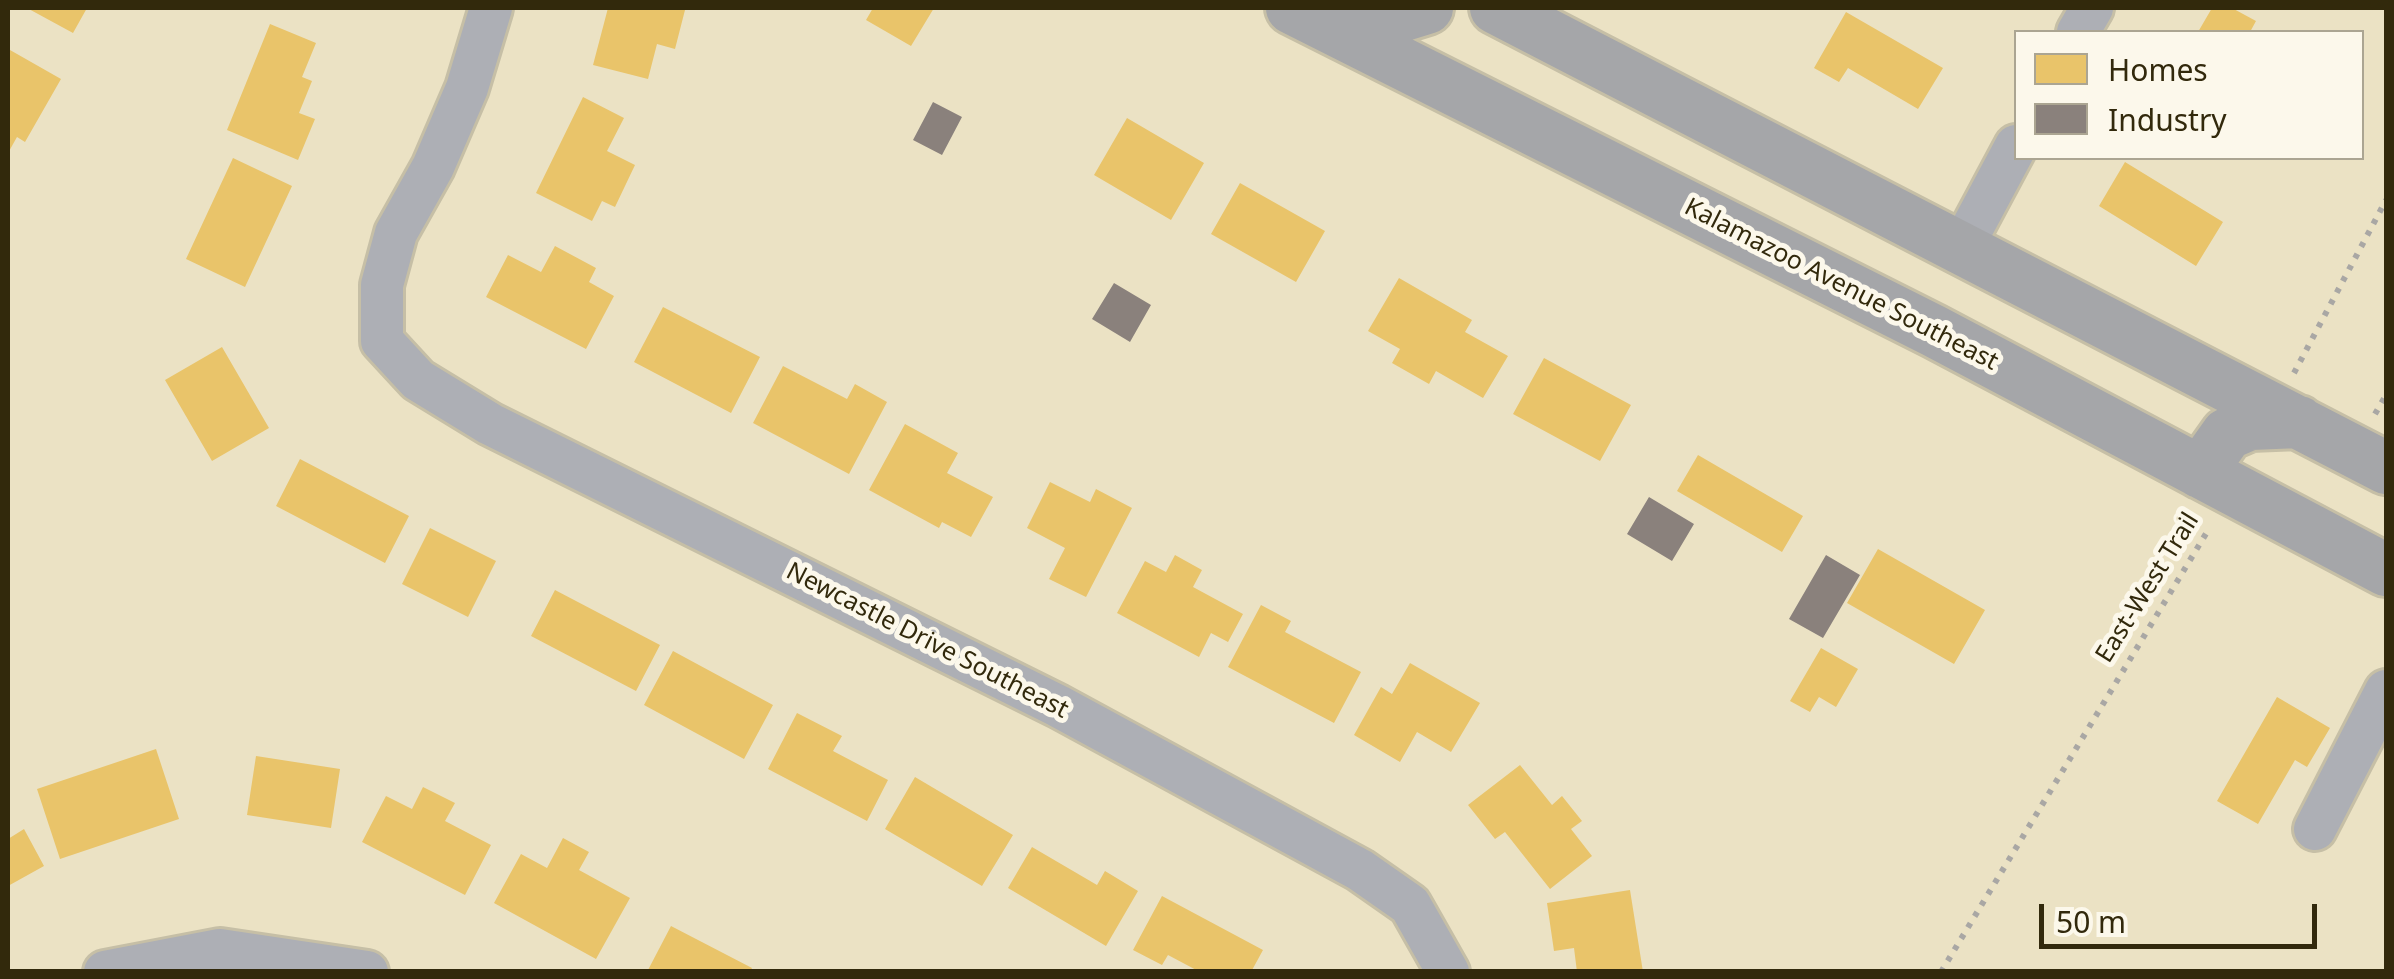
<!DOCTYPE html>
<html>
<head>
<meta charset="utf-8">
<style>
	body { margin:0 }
	#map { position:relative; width:2394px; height:979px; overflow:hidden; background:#ebe2c4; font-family:"Noto Sans",sans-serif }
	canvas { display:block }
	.frame { position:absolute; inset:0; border:10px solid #32290c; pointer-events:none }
	.legend { position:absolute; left:2014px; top:30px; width:350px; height:130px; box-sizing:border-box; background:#fcf8eb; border:2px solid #aba592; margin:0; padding:12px 18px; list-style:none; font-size:30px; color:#32290c }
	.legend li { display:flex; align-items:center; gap:20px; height:50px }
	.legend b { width:50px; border:2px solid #aba592 }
	.scale { position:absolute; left:2039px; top:904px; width:278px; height:45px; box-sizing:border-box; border:5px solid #32290c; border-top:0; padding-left:12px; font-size:30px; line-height:35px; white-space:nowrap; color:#32290c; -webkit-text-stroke:8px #fcf8eb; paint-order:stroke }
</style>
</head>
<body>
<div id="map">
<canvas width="2394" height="979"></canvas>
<div class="frame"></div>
<ul class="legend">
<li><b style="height:28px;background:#e9c46a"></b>Homes</li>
<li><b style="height:28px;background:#8a817c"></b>Industry</li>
</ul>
<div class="scale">50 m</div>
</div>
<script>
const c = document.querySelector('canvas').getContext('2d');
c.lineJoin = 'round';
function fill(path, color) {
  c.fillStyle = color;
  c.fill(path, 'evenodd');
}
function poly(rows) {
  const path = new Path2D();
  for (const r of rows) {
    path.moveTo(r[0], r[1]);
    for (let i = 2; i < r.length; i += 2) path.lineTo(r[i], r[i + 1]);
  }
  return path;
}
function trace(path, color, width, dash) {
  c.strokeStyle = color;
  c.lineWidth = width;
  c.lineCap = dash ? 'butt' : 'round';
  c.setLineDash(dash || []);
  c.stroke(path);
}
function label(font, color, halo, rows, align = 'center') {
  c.font = font + ' "Noto Sans",sans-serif';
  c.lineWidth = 10;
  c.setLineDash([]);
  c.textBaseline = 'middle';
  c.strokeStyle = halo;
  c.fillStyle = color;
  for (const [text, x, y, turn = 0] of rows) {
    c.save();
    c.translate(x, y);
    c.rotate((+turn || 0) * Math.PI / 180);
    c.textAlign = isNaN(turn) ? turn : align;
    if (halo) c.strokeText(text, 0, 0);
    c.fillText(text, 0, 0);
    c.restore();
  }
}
fill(poly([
	[27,8,87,8,73,33],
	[608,8,685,10,675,49,657,44,648,79,593,65],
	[873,8,934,8,911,46,866,20],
	[2212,8,2232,8,2256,21,2250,32,2198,32],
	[1846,12,1943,68,1918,109,1848,68,1839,82,1814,68],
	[270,24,316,43,302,77,312,81,299,113,315,119,298,160,227,130],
	[10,50,61,79,25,142,17,137,8,153],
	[583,97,624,118,607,151,635,165,615,207,602,201,592,221,536,193],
	[1127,118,1204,163,1171,220,1094,175],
	[233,158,292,186,245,287,186,259],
	[2125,162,2223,222,2196,266,2099,206],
	[1240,183,1325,231,1296,282,1211,234],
	[555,246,596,268,589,282,614,296,586,349,486,297,508,255,541,272],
	[1399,278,1472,320,1465,332,1508,356,1483,398,1436,371,1429,384,1392,363,1400,349,1368,331],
	[663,307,760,357,731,413,634,362],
	[222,347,269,428,212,461,165,380],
	[1544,358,1631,405,1600,461,1513,414],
	[783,366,847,399,855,384,887,402,849,474,753,423],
	[905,424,958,453,947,473,993,497,971,537,942,522,939,528,869,490],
	[1698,455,1803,516,1782,552,1677,491],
	[300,459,409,516,385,563,276,506],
	[1050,482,1090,502,1096,489,1132,508,1086,597,1049,579,1065,548,1027,528],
	[430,528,496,561,468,617,402,584],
	[1878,549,1985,610,1954,664,1847,603],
	[1175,555,1202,570,1193,587,1243,614,1228,642,1211,633,1199,657,1117,613,1145,561,1166,572],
	[555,590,660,645,636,691,531,636],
	[1261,605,1291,621,1285,632,1361,672,1334,723,1228,667],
	[1821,648,1858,669,1836,707,1819,697,1810,712,1790,701],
	[673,651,773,705,744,759,644,705],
	[1410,663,1480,703,1451,752,1417,732,1400,762,1354,735,1381,687,1392,694],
	[2277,697,2330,728,2307,767,2295,760,2258,824,2217,801],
	[797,713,842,736,833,751,888,780,867,821,768,769],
	[156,749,179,819,60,859,37,789],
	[256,756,340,769,331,828,247,815],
	[1520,765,1552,805,1562,796,1582,821,1571,829,1592,856,1550,889,1505,832,1495,839,1468,805],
	[915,777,1013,835,982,886,885,829],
	[423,787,455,803,445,821,491,845,465,895,362,842,386,796,412,809],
	[24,829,44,866,8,886,8,839],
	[563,838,589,852,579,870,630,898,596,959,494,903,521,854,547,868],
	[1032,847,1097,885,1105,871,1138,891,1106,946,1008,888],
	[1630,890,1643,972,1577,972,1574,948,1554,951,1547,903],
	[1162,896,1263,950,1251,972,1200,972,1168,955,1162,965,1133,950],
	[671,926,752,968,750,972,648,970]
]), '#e9c46a');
fill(poly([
	[933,102,962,117,942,155,913,140],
	[1114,283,1151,305,1130,342,1092,319],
	[1649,497,1694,524,1672,561,1627,534],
	[1826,555,1860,575,1823,638,1789,619]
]), '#8a817c');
const minor = poly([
	[491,8,467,88,433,167,396,233,382,285,382,341,418,380,490,424,1058,706,1360,870,1410,905,1448,972],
	[2078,32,2092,8],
	[1962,247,2016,146],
	[2315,829,2386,691],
	[105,972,220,950,367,972]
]);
const major = poly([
	[1292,8,1934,331,2386,570],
	[1355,8,1372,16,1398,17,1427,8],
	[1496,8,2386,468],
	[2200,472,2227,434,2250,424,2299,422]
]);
trace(minor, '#c6bfa6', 48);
trace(major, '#c6bfa6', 58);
trace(poly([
	[2294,373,2386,200],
	[2375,414,2386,395],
	[1941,972,2210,527]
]), '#a9a7a4', 6, [5, 8]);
trace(minor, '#adafb5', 42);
trace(major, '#a5a6a9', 52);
label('25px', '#32290c', '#fcf8eb', [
	["Kalamazoo Avenue Southeast",1841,285,27],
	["East-West Trail",2148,588,-58],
	["Newcastle Drive Southeast",927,641,27]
]);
</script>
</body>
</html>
